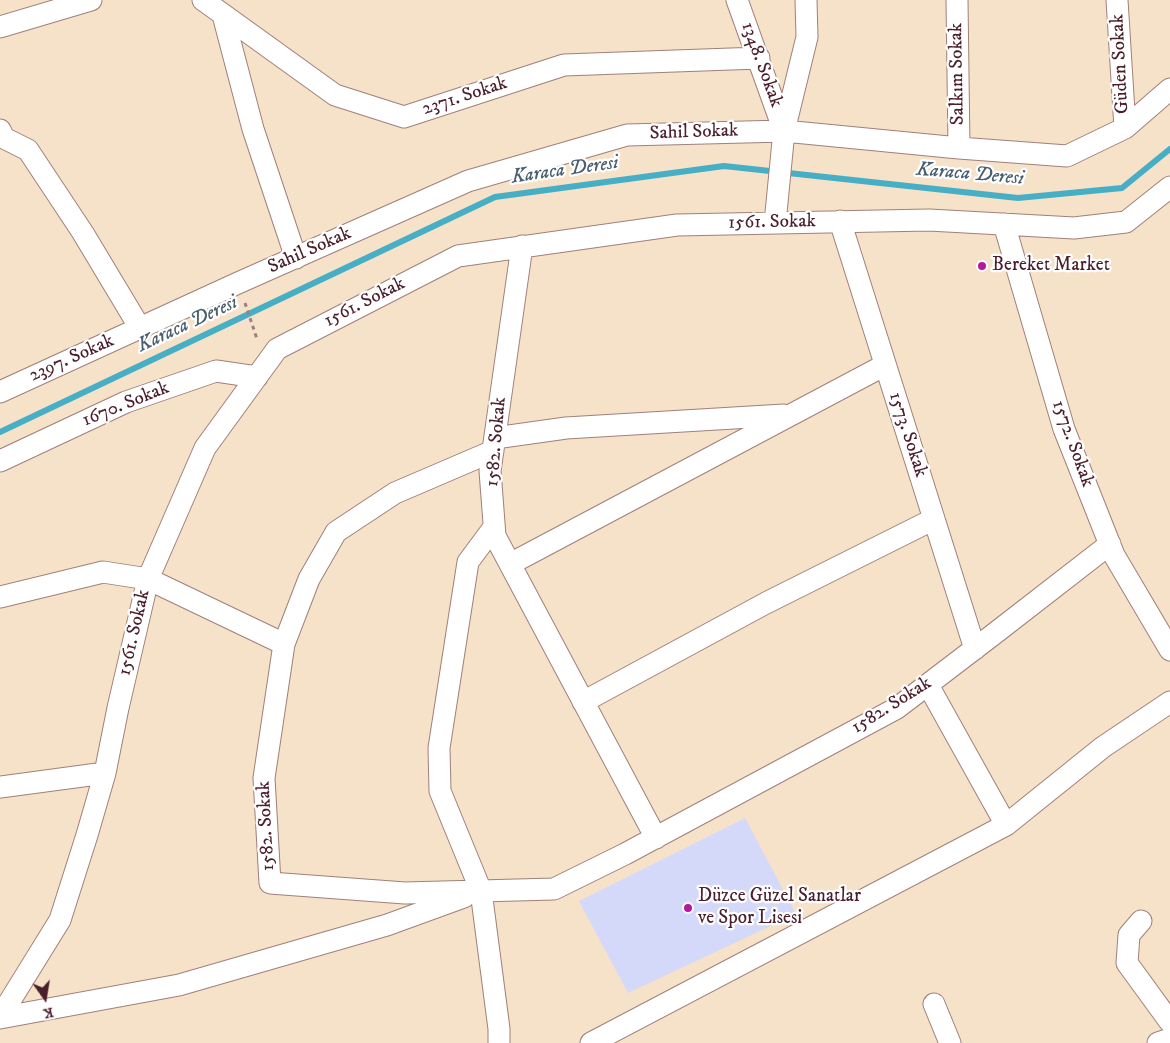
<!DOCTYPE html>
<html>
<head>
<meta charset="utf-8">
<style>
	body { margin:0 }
	#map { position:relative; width:1170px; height:1043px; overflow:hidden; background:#f6e1c9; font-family:"IM FELL DW Pica",serif }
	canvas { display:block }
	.north { position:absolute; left:20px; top:973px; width:50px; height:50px; -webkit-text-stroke:4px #fff; paint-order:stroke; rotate:167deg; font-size:14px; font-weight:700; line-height:20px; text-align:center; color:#4a1f2b }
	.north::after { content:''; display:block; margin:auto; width:18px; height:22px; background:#4a1f2b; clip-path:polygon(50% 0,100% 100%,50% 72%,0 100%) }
</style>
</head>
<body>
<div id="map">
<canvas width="1170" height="1043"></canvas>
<div class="north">K</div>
</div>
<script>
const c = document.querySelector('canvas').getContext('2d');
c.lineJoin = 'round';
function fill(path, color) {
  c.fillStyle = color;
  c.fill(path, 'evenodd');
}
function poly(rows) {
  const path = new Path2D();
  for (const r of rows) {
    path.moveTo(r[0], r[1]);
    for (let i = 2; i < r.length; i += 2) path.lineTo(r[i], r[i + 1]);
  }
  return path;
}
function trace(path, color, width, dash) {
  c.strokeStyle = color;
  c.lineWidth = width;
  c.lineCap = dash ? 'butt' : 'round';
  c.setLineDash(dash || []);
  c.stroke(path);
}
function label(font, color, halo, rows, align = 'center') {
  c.font = font + ' "IM FELL DW Pica",serif';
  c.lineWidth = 4.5;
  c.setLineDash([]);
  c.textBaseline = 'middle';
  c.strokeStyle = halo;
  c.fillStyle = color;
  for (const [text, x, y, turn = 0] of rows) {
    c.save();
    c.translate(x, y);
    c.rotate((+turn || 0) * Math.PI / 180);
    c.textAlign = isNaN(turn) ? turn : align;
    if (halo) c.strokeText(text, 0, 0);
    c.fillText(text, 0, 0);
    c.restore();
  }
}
fill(poly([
	[745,818,796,914,628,993,579,901]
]), '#d4d8f9');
trace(poly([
	[0,432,495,197,724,166,1018,198,1122,188,1170,149]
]), '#46aec5', 6);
const minor = poly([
	[203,0,335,95,404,117,564,65,759,58],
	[737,0,784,131],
	[957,0,959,148],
	[1117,0,1125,128],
	[223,15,253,129,296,258],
	[0,27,91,0],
	[0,130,4,138,28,150,83,233,140,328],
	[840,221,975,649],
	[775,223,784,131,807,37,806,0],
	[1004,224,1064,429,1114,555,1170,650],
	[522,246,490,471,495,536,656,838],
	[0,392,238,283,468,181,627,135,784,131,959,148,1067,156,1125,128,1170,89],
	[495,438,566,428,784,415],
	[0,461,126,402,216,371,257,377],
	[494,527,468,562,439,748,440,791,481,891,499,1029,499,1043],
	[510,564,885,365],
	[0,597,103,572,148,579,284,644,264,778,270,883,405,893,554,889,625,854,897,708,994,634,1110,544],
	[284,644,309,579,336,532,395,493,493,451],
	[928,685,1006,825],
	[583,702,766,603,934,519],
	[0,787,105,773],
	[1141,921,1129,935,1127,963,1170,1022],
	[934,1004,950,1043],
	[0,1017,60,920,87,835,105,773,118,708,148,579,205,448,277,349,458,256,677,225,929,220,1074,228,1126,222,1170,187],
	[0,1018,179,985,387,925,464,897],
	[591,1043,1006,825,1103,747,1170,702],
	[1158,1043,1170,1039]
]);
trace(minor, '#a0807a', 23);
trace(poly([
	[245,303,257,339,259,339]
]), '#a0807a', 3, [4, 4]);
trace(minor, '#fff', 21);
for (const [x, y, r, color] of [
	[982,266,5,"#b5179e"],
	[688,908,5,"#b5179e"]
]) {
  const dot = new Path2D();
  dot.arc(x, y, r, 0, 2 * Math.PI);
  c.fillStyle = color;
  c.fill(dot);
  trace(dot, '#fff', 2);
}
label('19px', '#4a1f2b', '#fff', [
	["Güden Sokak",1121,64,-93],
	["1348. Sokak",761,65,70],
	["Salkım Sokak",958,74,-91],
	["2371. Sokak",465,97,-18],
	["Sahil Sokak",694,133,-2],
	["1561. Sokak",772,223,-1],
	["Sahil Sokak",310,251,-24],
	["1561. Sokak",365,303,-27],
	["2397. Sokak",72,359,-24],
	["1670. Sokak",126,405,-22],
	["1573. Sokak",907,435,72],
	["1582. Sokak",497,442,-85],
	["1572. Sokak",1072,444,70],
	["1561. Sokak",135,633,-77],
	["1582. Sokak",892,706,-32],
	["1582. Sokak",267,826,-93]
]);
label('19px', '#4a1f2b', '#fff', [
	["Bereket Market",992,266],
	["Düzce Güzel Sanatlar",698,897],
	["ve Spor Lisesi",698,919]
], 'left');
label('italic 20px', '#485f70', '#fff', [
	["Karaca Deresi",565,171,-8],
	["Karaca Deresi",970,175,5],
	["Karaca Deresi",188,325,-25]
]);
</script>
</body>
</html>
